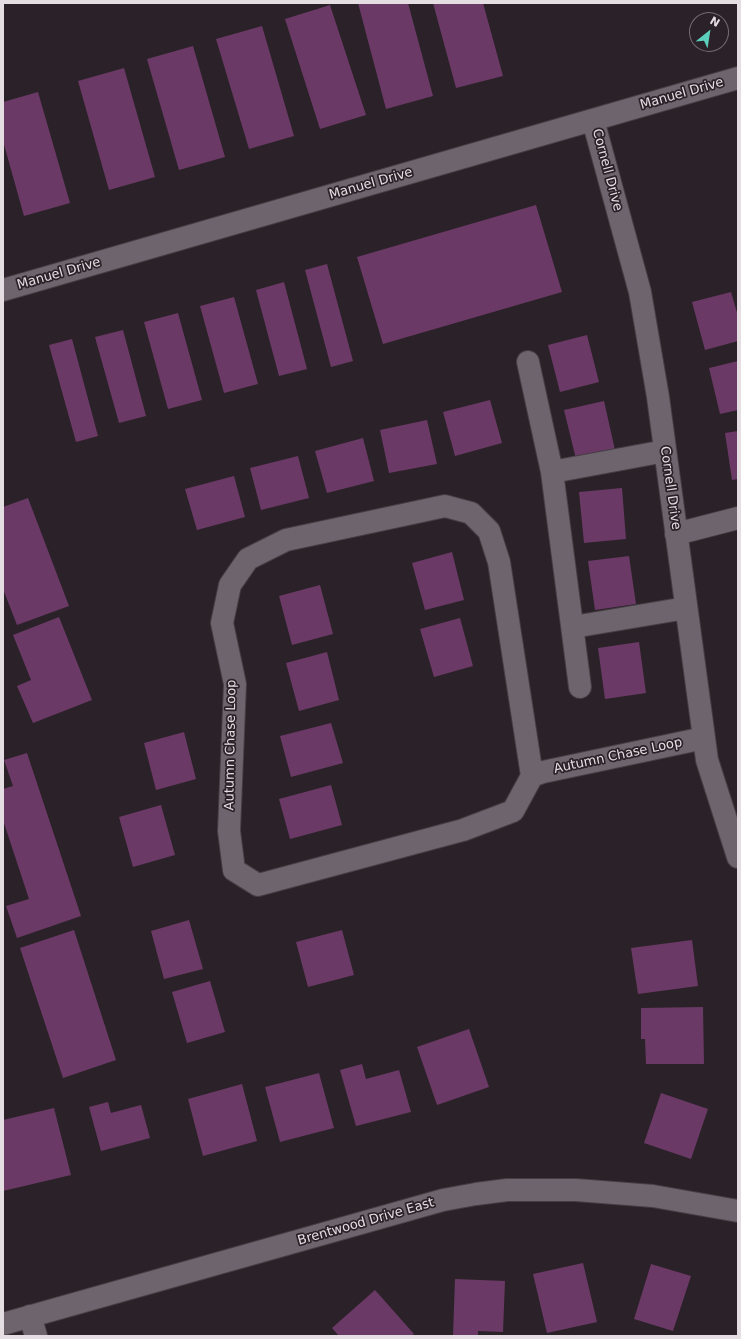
<!DOCTYPE html>
<html>
<head>
<meta charset="utf-8">
<style>
	body { margin:0 }
	#map { position:relative; width:741px; height:1339px; overflow:hidden; background:#2b2229; font-family:"DejaVu Sans",sans-serif }
	canvas { display:block }
	.frame { position:absolute; inset:0; border:4px solid #e4dee3; pointer-events:none }
	.north { position:absolute; left:689px; top:12px; width:40px; height:40px; box-sizing:border-box; background:#2b2229; border:1px solid #756d73; border-radius:50%; rotate:30deg; font-size:11px; font-weight:700; line-height:16px; text-align:center; color:#e4dee3 }
	.north::after { content:''; display:block; margin:auto; width:14px; height:18px; background:#5bcebc; clip-path:polygon(50% 0,100% 100%,50% 72%,0 100%) }
</style>
</head>
<body>
<div id="map">
<canvas width="741" height="1339"></canvas>
<div class="frame"></div>
<div class="north">N</div>
</div>
<script>
const c = document.querySelector('canvas').getContext('2d');
c.lineJoin = 'round';
function fill(path, color) {
  c.fillStyle = color;
  c.fill(path, 'evenodd');
}
function poly(rows) {
  const path = new Path2D();
  for (const r of rows) {
    path.moveTo(r[0], r[1]);
    for (let i = 2; i < r.length; i += 2) path.lineTo(r[i], r[i + 1]);
  }
  return path;
}
function trace(path, color, width, dash) {
  c.strokeStyle = color;
  c.lineWidth = width;
  c.lineCap = dash ? 'butt' : 'round';
  c.setLineDash(dash || []);
  c.stroke(path);
}
function label(font, color, halo, rows, align = 'center') {
  c.font = font + ' "DejaVu Sans",sans-serif';
  c.lineWidth = 3.5;
  c.setLineDash([]);
  c.textBaseline = 'middle';
  c.strokeStyle = halo;
  c.fillStyle = color;
  for (const [text, x, y, turn = 0] of rows) {
    c.save();
    c.translate(x, y);
    c.rotate((+turn || 0) * Math.PI / 180);
    c.textAlign = isNaN(turn) ? turn : align;
    if (halo) c.strokeText(text, 0, 0);
    c.fillText(text, 0, 0);
    c.restore();
  }
}
fill(poly([
	[358,3,408,3,433,96,386,109],
	[433,3,483,3,503,76,456,88],
	[330,5,366,115,320,129,285,19],
	[262,26,294,136,249,149,216,39],
	[193,46,225,157,179,170,147,59],
	[124,68,155,177,109,190,78,81],
	[38,92,70,203,24,216,3,141,3,102],
	[536,205,562,292,383,344,357,257],
	[327,264,353,361,331,367,305,270],
	[284,282,307,369,279,376,256,290],
	[731,292,738,316,738,341,705,350,692,302],
	[234,297,258,384,224,393,200,306],
	[178,313,202,400,168,409,144,322],
	[123,330,146,416,119,423,95,337],
	[587,335,599,382,560,392,548,345],
	[72,339,98,436,76,442,49,345],
	[738,361,738,410,720,414,709,368],
	[490,400,502,443,455,456,443,412],
	[604,401,615,450,576,459,564,410],
	[427,420,437,464,389,473,380,430],
	[738,431,738,479,732,480,725,433],
	[363,438,374,481,327,493,315,451],
	[298,456,309,498,261,510,250,468],
	[234,476,245,517,197,530,185,489],
	[622,488,626,539,584,543,579,492],
	[28,498,69,606,17,625,3,589,3,507],
	[452,552,464,600,425,610,412,563],
	[629,556,636,604,595,610,588,561],
	[320,585,333,634,292,645,279,596],
	[59,617,92,700,33,723,17,686,31,680,13,635],
	[460,618,473,666,434,677,420,629],
	[639,642,646,693,605,699,598,648],
	[327,652,339,700,299,711,286,663],
	[331,723,343,763,291,777,280,736],
	[184,732,196,779,156,790,144,743],
	[27,753,81,916,17,938,6,906,29,899,3,820,3,789,13,786,4,760],
	[331,785,342,825,290,839,279,799],
	[161,805,175,855,133,867,119,817],
	[189,920,203,969,164,979,151,931],
	[74,930,116,1060,63,1078,20,948],
	[342,930,354,975,308,987,296,942],
	[692,940,698,986,638,994,631,948],
	[210,981,225,1032,187,1043,172,992],
	[703,1007,704,1064,646,1064,645,1039,641,1039,641,1008],
	[469,1029,489,1087,437,1105,417,1047],
	[362,1064,366,1079,399,1070,411,1112,356,1126,340,1070],
	[319,1073,334,1128,280,1142,265,1087],
	[242,1084,257,1141,203,1156,188,1099],
	[661,1093,708,1109,691,1159,644,1143],
	[108,1102,111,1113,141,1105,150,1138,101,1151,89,1107],
	[54,1108,71,1175,3,1191,3,1120],
	[583,1263,597,1322,547,1333,533,1274],
	[651,1264,691,1276,673,1331,634,1319],
	[455,1279,505,1281,503,1332,478,1331,478,1336,453,1336],
	[375,1290,414,1334,411,1336,339,1336,332,1328]
]), '#6b3965');
const minor = poly([
	[593,120,640,292,658,397,707,760,738,857],
	[3,290,738,78],
	[528,362,552,472,665,451],
	[552,472,580,687],
	[676,534,738,518],
	[573,627,686,608],
	[532,776,499,562,489,531,471,513,445,506,286,540,248,559,230,585,222,623,235,684,229,831,234,870,258,885,463,830,513,811,532,776,543,772,704,738],
	[30,1316,36,1336],
	[3,1324,443,1200,476,1194,507,1190,576,1190,653,1196,738,1211]
]);
trace(minor, '#453e44', 24);
trace(minor, '#6e646d', 22);
label('13px', '#e4dee3', '#2b2229', [
	["Manuel Drive",682,94,-16],
	["Cornell Drive",607,170,75],
	["Manuel Drive",371,184,-16],
	["Manuel Drive",59,274,-16],
	["Cornell Drive",670,488,82],
	["Autumn Chase Loop",231,745,-89],
	["Autumn Chase Loop",618,756,-12],
	["Brentwood Drive East",366,1222,-16]
]);
</script>
</body>
</html>
